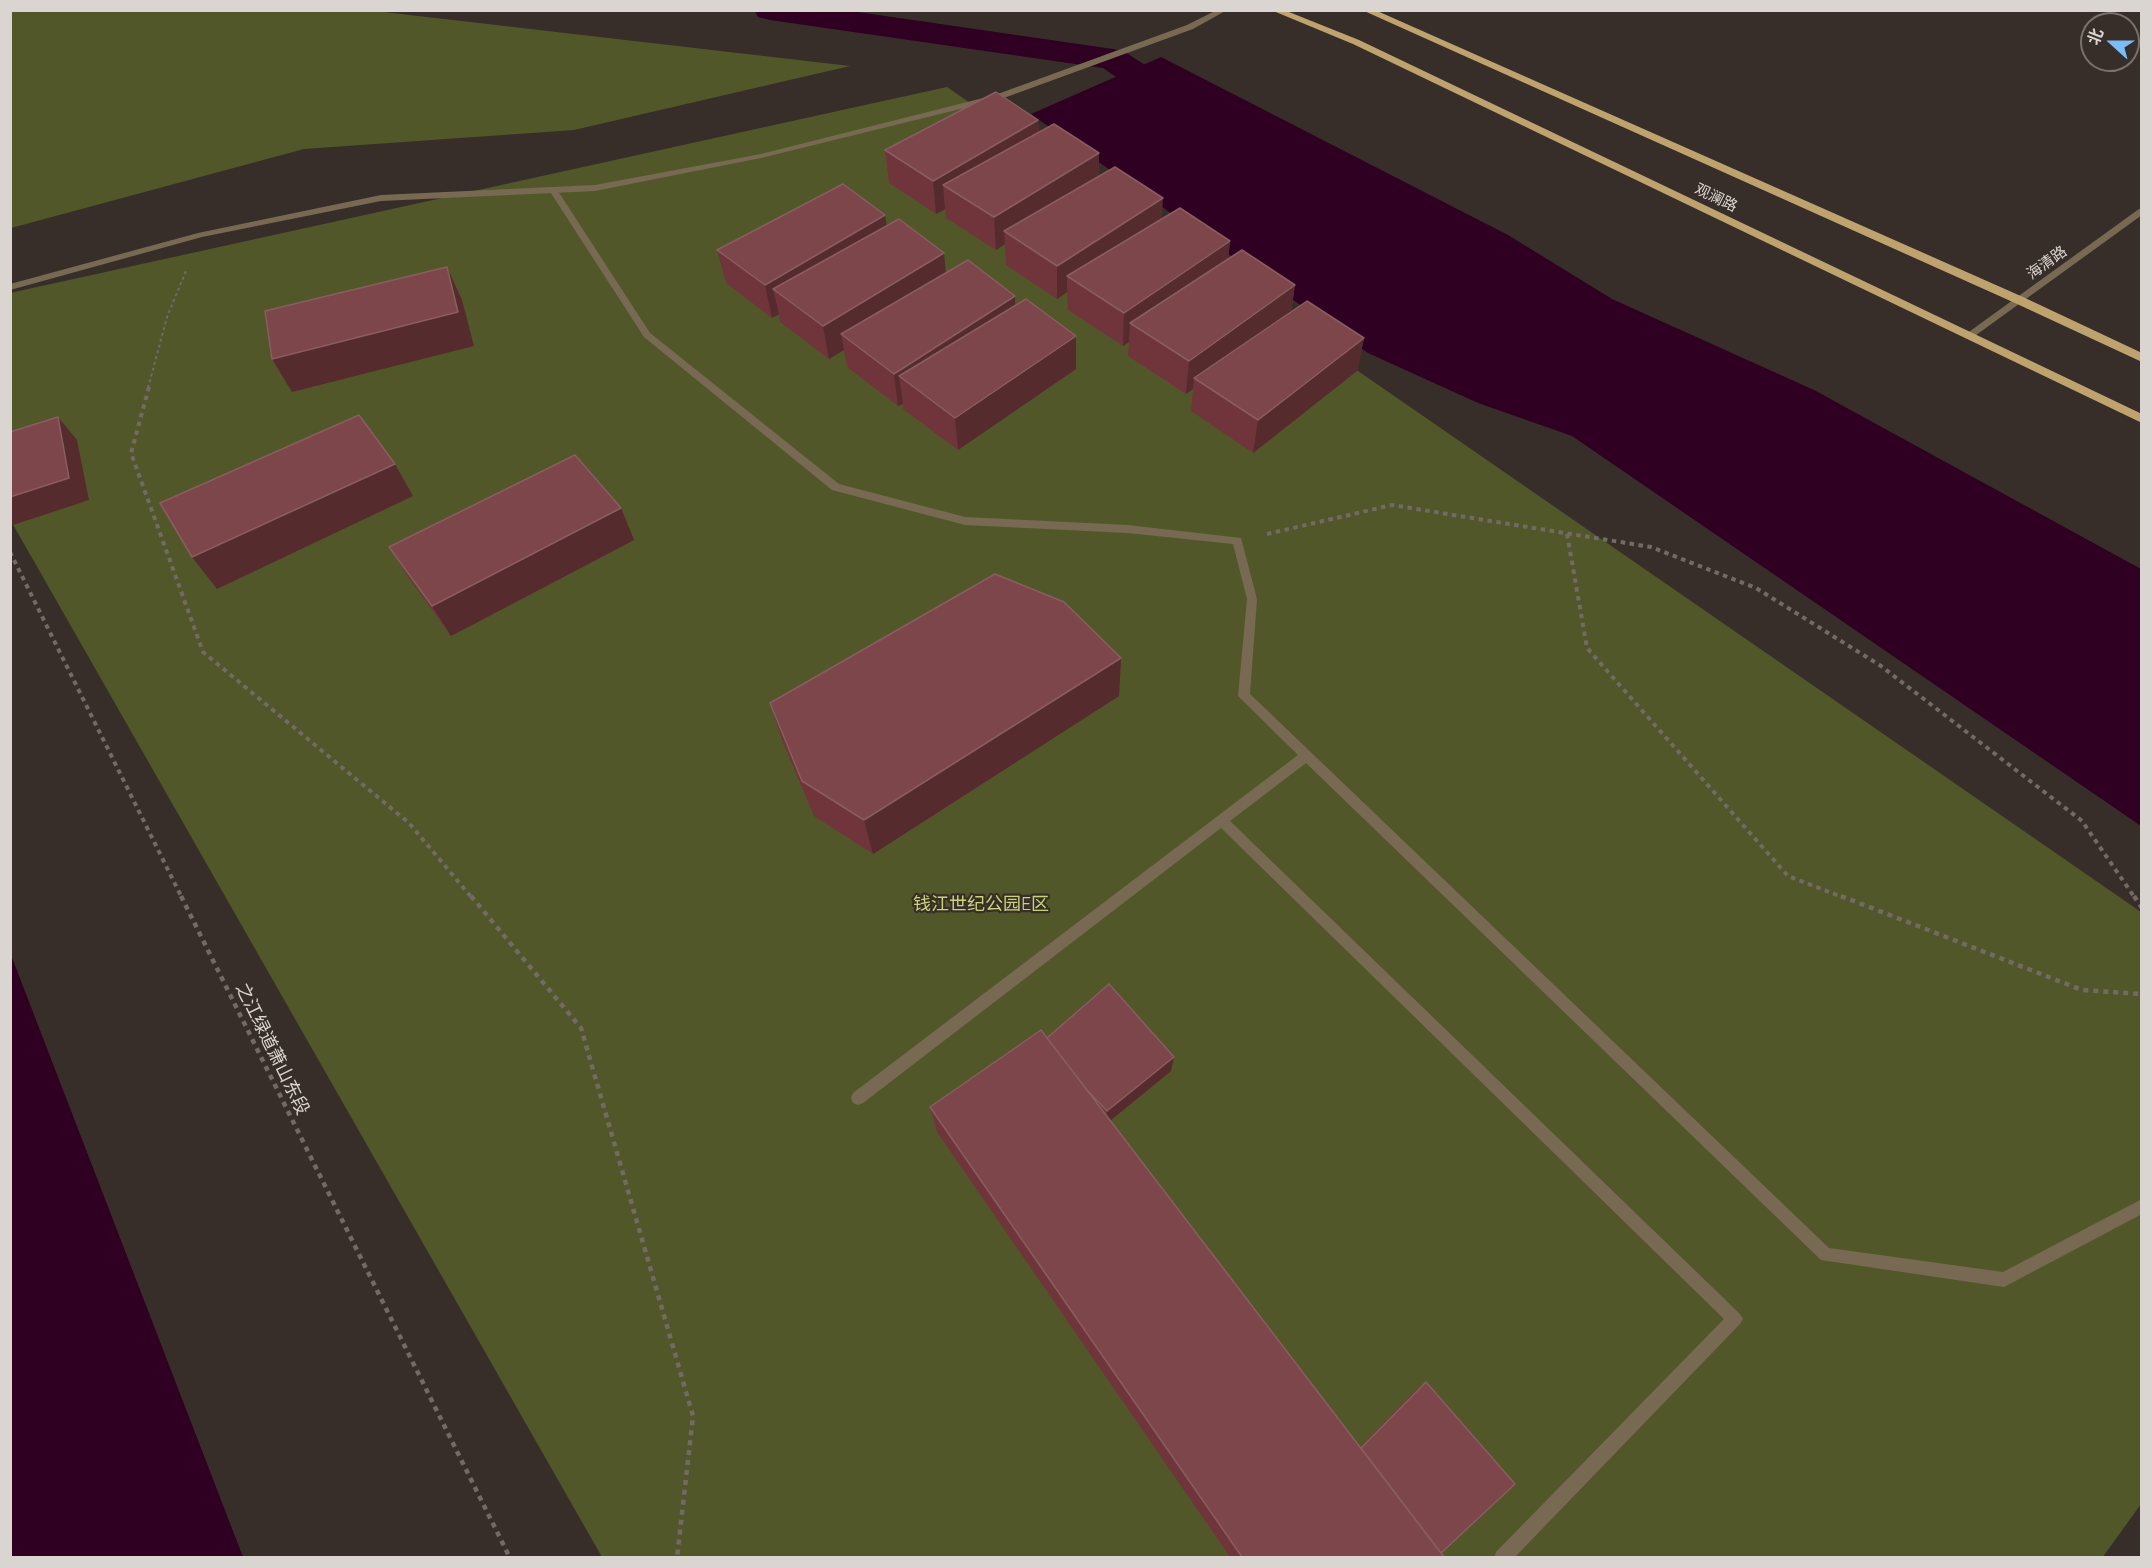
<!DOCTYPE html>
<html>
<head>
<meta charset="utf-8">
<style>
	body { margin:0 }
	#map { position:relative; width:2152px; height:1568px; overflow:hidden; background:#382e29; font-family:Quicksand,"Noto Sans SC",sans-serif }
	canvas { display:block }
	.frame { position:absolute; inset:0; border:12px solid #dbd5d1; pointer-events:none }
	.north { position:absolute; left:2080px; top:12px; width:60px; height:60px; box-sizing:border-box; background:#382e29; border:2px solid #79716c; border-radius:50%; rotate:291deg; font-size:16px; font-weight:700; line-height:24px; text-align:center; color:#dbd5d1 }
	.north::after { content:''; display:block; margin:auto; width:21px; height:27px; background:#7abef8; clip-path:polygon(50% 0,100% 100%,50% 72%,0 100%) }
</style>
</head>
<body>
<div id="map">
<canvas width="2152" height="1568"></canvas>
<div class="frame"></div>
<div class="north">北</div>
</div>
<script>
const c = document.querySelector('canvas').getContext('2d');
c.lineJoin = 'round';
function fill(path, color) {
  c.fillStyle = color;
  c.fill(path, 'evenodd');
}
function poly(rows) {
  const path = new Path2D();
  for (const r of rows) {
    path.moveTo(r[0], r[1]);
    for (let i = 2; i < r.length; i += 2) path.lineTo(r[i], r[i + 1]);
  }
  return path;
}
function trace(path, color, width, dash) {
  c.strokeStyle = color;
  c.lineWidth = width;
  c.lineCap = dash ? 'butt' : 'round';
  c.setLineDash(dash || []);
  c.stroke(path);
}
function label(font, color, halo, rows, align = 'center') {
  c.font = font + ' Quicksand,"Noto Sans SC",sans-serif';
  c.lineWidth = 4.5;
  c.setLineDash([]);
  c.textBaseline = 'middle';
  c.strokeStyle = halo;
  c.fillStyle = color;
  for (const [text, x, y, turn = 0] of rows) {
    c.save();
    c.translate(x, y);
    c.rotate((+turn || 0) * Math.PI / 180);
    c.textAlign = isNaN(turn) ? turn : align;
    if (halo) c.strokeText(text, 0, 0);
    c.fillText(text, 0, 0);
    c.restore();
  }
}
fill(poly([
	[11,10,375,11,850,66,574,130,304,149,11,228],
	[947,87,2141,912,2141,1504,2102,1558,602,1557,11,521,10,293]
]), '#52572a');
fill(poly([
	[1161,57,1508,235,1612,299,1814,390,2141,569,2141,826,1572,436,1478,403,1368,353,1031,114],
	[11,955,243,1557,11,1557]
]), '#2f0021');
fill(poly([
	[754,10,844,10,1113,49,1125,52,1205,104,1210,112,1205,120,1192,123,1179,120,1103,68,770,20,758,17,754,10]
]), '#2f0021');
trace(poly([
	[148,388,167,317,186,271]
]), '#736a66', 2, [3, 3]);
trace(poly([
	[149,387,131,453,203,652,409,823,472,898],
	[1267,534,1392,505,1651,547,1756,588,1881,666,2082,821,2135,898],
	[1567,534,1587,648,1788,876,1845,898],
	[10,552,182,898]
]), '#736a66', 4, [4.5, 4.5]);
trace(poly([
	[181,896,510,1558],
	[471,896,581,1028,693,1416,677,1558],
	[1841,896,2082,990,2142,994],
	[2134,896,2142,908]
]), '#736a66', 4.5, [5, 5]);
fill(poly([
	[550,188,556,188,650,333,839,484,965,517,1128,525,1241,538,1257,599,1250,694,1829,1248,2003,1272,2142,1199,2142,1214,2004,1287,1821,1260,1306,763,1230,821,1740,1314,1743,1319,1740,1324,1514,1558,1494,1558,1496,1552,1724,1319,1221,828,863,1103,858,1105,853,1103,851,1098,853,1093,1298,755,1238,696,1247,599,1233,544,1128,533,965,525,832,490,644,337,549,190,550,188]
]), '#786a52');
fill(poly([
	[1217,10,1227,10,1193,29,1001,99,761,158,595,191,381,201,202,237,10,290,10,284,198,233,381,195,595,185,761,154,995,95,1187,25,1217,10],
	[2139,209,2142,209,2142,215,1972,338,1966,338,1966,334,2139,209]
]), '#786a52');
fill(poly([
	[1271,10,1284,10,1359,40,2142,414,2142,423,1353,44,1271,10],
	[1362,10,1375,10,2023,297,2142,353,2142,362,2015,303,1362,10]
]), '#bfa36f');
fill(poly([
	[1038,120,1039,133,1099,176,1162,219,1230,241,1228,258,1295,285,1291,312,1364,338,1357,371,1253,453,1191,411,1193,389,1186,394,1128,356,1129,342,1123,346,1068,310,1067,292,1057,299,1006,265,1005,244,996,250,946,218,945,209,936,214,889,183,885,150],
	[885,215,887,226,946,273,1015,305,1076,369,958,450,903,409,903,404,898,406,847,367,844,350,829,359,780,322,779,314,772,318,726,283,717,250],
	[621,508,634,540,451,636,409,578,389,547],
	[1121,658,1119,696,873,854,814,816,782,740,770,703],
	[1171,1071,1110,1121,1360,1447,1416,1390,1426,1382,1441,1553,1444,1557,1230,1557,937,1132,930,1107]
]), '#70353b');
fill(poly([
	[1038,120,1039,154,943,185,945,209,936,214,933,181],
	[1099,153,1099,186,1004,231,1005,244,996,250,994,217],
	[1163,198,1161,231,1067,276,1067,292,1057,299,1057,266],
	[885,215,890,249,773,289,779,314,772,318,765,285],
	[1230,241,1227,274,1130,323,1129,342,1123,346,1124,313],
	[944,253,947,286,841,334,844,350,829,359,823,326],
	[447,267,462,300,474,346,292,392,272,359],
	[1295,285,1290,318,1194,378,1193,389,1186,394,1189,361],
	[1015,296,1016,329,899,376,903,404,898,406,894,374],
	[1076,336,1076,369,958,450,955,418],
	[1364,338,1357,371,1253,453,1258,420],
	[58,417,77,440,89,500,10,526,10,497],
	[395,464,413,496,217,589,192,557],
	[621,508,634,540,451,636,432,606],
	[1121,658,1119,696,873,854,864,820],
	[1174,1057,1171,1071,1106,1124,1107,1111]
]), '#552b2d');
const building = poly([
	[996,92,1038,120,933,181,885,150,996,92],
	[1054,124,1099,153,994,217,943,185,1054,124],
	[1115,167,1163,198,1057,266,1004,231,1115,167],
	[843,184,885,215,765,285,717,250,843,184],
	[1180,208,1230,241,1124,313,1067,276,1180,208],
	[899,219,944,253,823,326,773,289,899,219],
	[1242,250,1295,285,1189,361,1130,323,1242,250],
	[968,260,1015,296,894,374,841,334,968,260],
	[447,267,458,312,272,359,265,311,447,267],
	[1026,299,1076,336,955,418,899,376,1026,299],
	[1307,301,1364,338,1258,420,1194,378,1307,301],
	[359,415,395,464,192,557,160,503,359,415],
	[58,417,69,478,10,497,10,432,58,417],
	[575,455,621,508,432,606,389,547,575,455],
	[995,574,1064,602,1121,658,864,820,802,781,770,703,995,574],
	[1109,984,1174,1057,1107,1111,1087,1090,1047,1038,1109,984],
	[1041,1030,1444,1557,1242,1557,930,1107,1041,1030],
	[1426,1382,1515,1484,1441,1553,1361,1448,1426,1382]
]);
fill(building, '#7c464b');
trace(building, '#8a5d60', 1.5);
label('15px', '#dbd5d1', '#382e29', [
	["观澜路",1716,198,26],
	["海清路",2047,263,-36]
]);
label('18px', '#c9d475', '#382e29', [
	["钱江世纪公园E区",981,905]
]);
label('18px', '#dbd5d1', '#382e29', [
	["之江绿道萧山东段",272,1049,64]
]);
</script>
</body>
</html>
